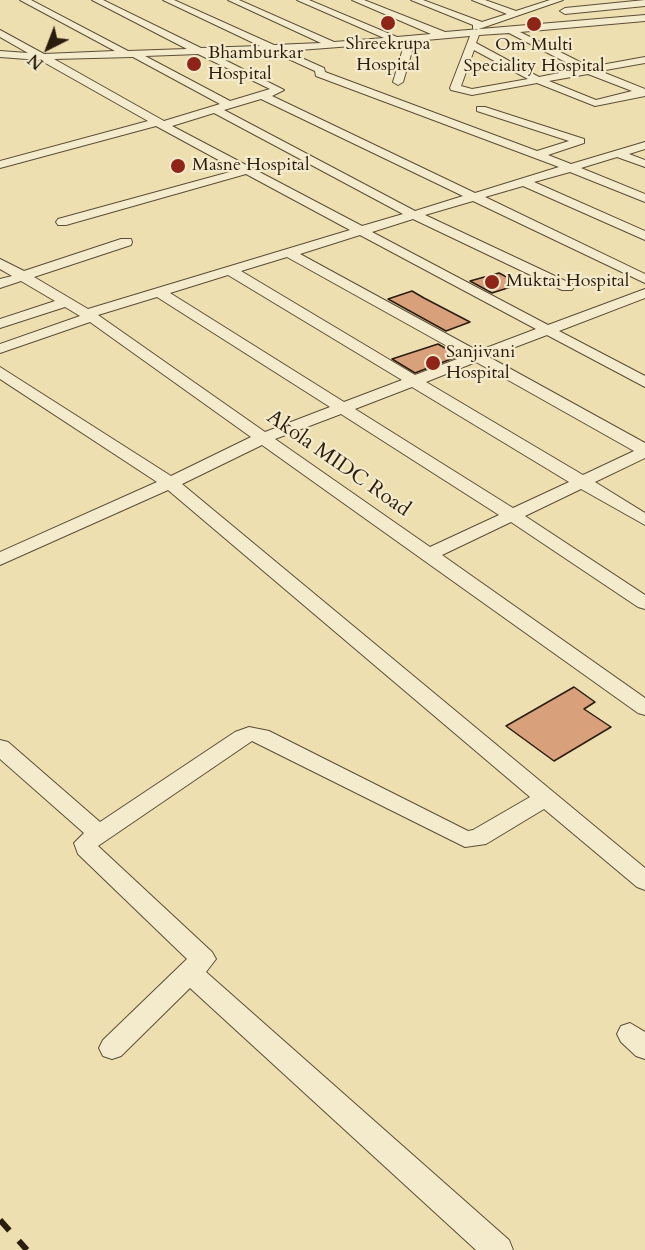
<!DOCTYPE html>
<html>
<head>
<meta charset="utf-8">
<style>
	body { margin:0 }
	#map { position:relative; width:645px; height:1250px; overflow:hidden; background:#eedfb1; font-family:Cardo,serif }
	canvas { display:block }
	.north { position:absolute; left:18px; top:18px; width:60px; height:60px; -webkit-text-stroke:4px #f4eacc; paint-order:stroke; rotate:222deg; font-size:16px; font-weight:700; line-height:24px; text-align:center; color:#2a1d0d }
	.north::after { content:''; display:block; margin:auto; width:21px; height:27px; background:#2a1d0d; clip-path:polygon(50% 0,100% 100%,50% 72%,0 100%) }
</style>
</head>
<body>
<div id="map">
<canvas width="645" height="1250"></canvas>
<div class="north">N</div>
</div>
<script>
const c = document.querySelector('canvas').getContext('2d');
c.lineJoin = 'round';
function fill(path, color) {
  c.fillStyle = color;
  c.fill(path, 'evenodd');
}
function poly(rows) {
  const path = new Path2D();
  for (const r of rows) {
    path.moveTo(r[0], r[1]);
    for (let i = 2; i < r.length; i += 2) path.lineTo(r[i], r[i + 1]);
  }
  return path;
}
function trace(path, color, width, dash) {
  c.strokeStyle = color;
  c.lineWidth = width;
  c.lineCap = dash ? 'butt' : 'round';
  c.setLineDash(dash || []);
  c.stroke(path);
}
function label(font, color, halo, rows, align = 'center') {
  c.font = font + ' Cardo,serif';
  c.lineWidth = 4.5;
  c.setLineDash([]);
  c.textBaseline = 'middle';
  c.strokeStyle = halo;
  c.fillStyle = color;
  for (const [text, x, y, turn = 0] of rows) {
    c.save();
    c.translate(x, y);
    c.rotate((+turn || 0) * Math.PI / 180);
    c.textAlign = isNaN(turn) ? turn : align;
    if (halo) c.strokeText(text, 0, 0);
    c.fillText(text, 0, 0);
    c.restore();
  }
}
const building = poly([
	[499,273,520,284,492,293,470,281,499,273],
	[412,291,424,298,470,322,446,331,388,299,412,291],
	[438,344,459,356,415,373,392,359,438,344],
	[574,687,595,702,584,709,611,727,554,761,506,726,574,687]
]);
fill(building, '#d9a07c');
trace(building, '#2a1d0d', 1.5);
const street = poly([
	[20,0,31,0,128,51,187,49,92,0,103,0,201,48,260,46,163,0,174,0,274,45,321,43,228,0,239,0,334,42,384,38,297,0,309,0,397,37,431,34,352,0,364,0,445,32,645,15,645,21,520,32,590,67,645,57,645,63,600,71,645,89,645,96,595,106,537,83,472,95,451,90,450,88,470,36,415,41,403,82,398,85,393,82,405,42,286,51,324,68,325,72,537,151,569,141,477,111,477,107,485,107,584,139,584,143,548,155,571,164,645,142,645,149,629,154,645,160,645,167,617,157,581,168,645,194,645,202,570,172,534,182,645,231,645,240,523,186,485,197,645,274,645,283,473,201,425,215,572,284,574,287,572,290,562,290,413,219,372,232,548,325,645,289,645,298,559,331,645,376,645,387,547,335,489,357,645,443,645,458,595,482,645,513,645,525,581,489,525,516,645,595,645,609,638,607,511,522,442,555,645,698,645,715,638,713,262,445,182,484,645,868,645,890,637,887,544,809,486,844,465,847,252,741,98,846,212,952,216,959,206,972,509,1240,513,1250,476,1250,190,988,121,1056,112,1059,103,1056,99,1048,103,1040,187,959,78,854,74,843,84,833,0,759,0,740,8,742,100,822,235,732,249,727,269,731,468,831,473,830,530,797,168,490,0,565,0,552,157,482,0,379,0,367,171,476,251,437,90,322,0,353,0,344,80,316,65,307,0,328,0,319,55,301,21,281,0,288,0,279,12,276,0,269,0,259,24,271,121,239,131,239,132,242,131,245,34,277,88,309,350,230,246,174,66,225,58,225,56,222,58,219,237,170,156,126,0,168,0,161,148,121,40,60,0,57,0,51,28,53,0,37,0,30,44,54,115,51,20,0],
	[509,33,579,69,539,77,476,43,479,35,509,33],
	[474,50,528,79,472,89,461,86,474,50],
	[271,51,315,71,316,76,559,167,475,193,272,96,284,90,213,54,271,51],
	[198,54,270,89,230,101,145,56,198,54],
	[132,57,133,57,220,104,164,121,54,59,132,57],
	[588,74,632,91,596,100,549,81,588,74],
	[261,99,463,196,415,211,224,110,261,99],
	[214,113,403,214,362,226,172,126,214,113],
	[360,235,536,329,478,351,300,254,360,235],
	[287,257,465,356,415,375,241,271,287,257],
	[228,275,402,380,344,402,170,293,228,275],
	[157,297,330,407,265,432,98,315,157,297],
	[476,362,634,451,583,475,426,382,476,362],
	[412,387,569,482,513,508,355,409,412,387],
	[341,414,499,515,430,547,275,439,341,414],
	[411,0,423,0,482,22,507,14,472,0,485,0,516,11,550,0,563,0,476,30,473,29,473,25,411,0],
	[645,0,645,6,565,14,560,11,565,8,645,0],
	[630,1023,645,1032,645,1059,636,1056,621,1042,617,1034,621,1026,630,1023]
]);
trace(street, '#5b4e36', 2);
fill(street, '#f4eacc');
trace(poly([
	[0,1220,27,1250]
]), '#2a1d0d', 6, [14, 14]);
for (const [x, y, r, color] of [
	[388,23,8,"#8f2418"],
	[534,24,8,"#8f2418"],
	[194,64,8,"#8f2418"],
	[178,166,8,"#8f2418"],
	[492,282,8,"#8f2418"],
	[433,363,8,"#8f2418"]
]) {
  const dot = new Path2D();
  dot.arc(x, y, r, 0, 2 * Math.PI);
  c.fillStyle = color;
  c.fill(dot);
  trace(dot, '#f4eacc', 2);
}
label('18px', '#2a1d0d', '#f4eacc', [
	["Shreekrupa",388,45,"center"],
	["Hospital",388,66,"center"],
	["Om Multi",534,46,"center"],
	["Speciality Hospital",534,67,"center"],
	["Bhamburkar",208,54],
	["Hospital",208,75],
	["Masne Hospital",192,166],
	["Muktai Hospital",506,282],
	["Sanjivani",446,353],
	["Hospital",446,374]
], 'left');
label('21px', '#2a1d0d', '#f4eacc', [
	["Akola MIDC Road",338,464,35]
]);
</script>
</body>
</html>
